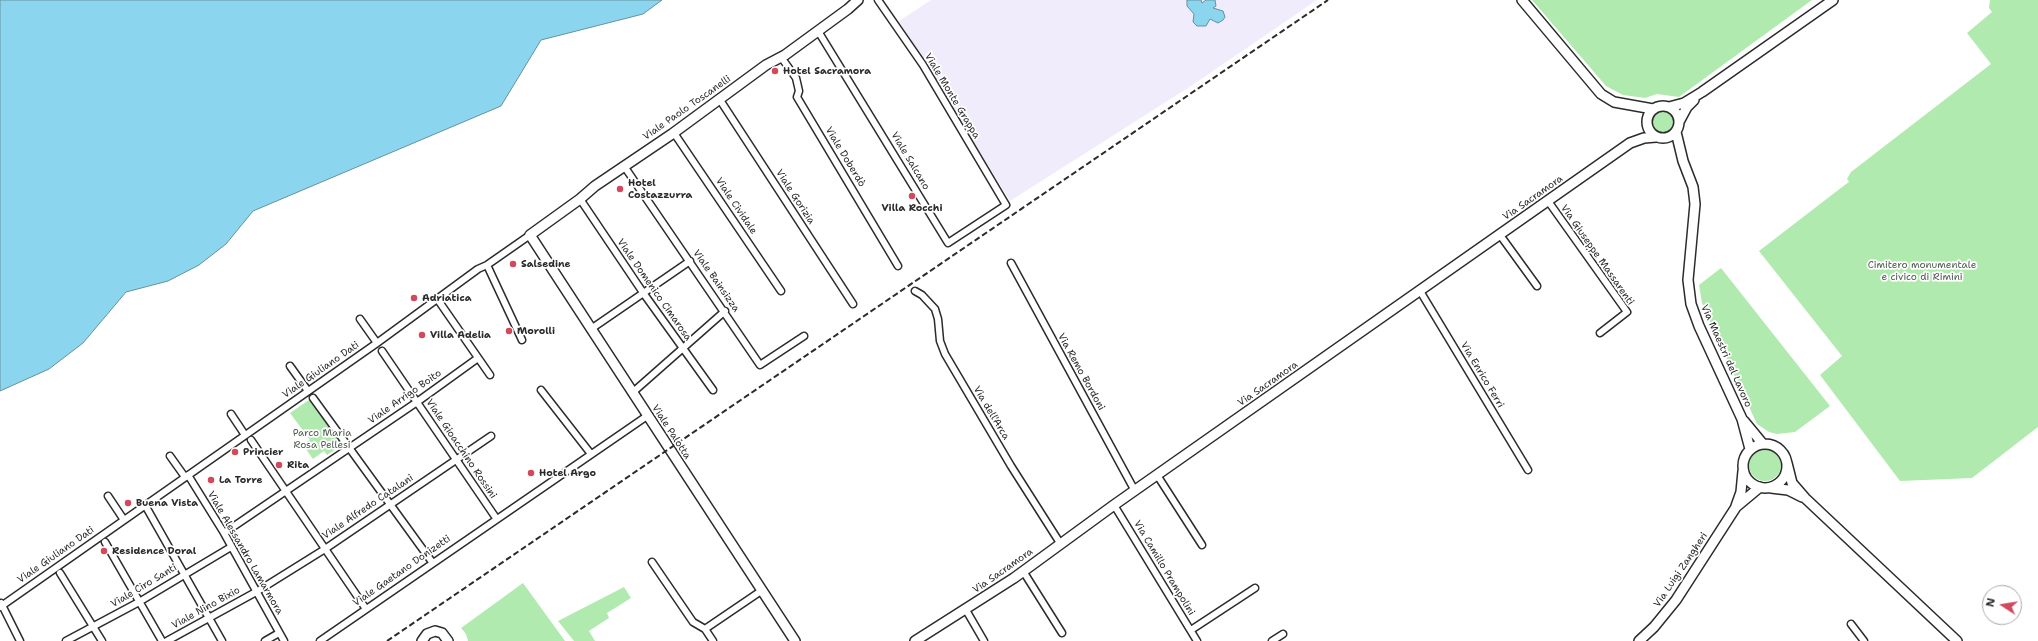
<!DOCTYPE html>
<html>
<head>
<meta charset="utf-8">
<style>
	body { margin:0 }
	#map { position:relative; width:2038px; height:641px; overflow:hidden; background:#fff; font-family:"Shantell Sans",sans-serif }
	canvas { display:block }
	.north { position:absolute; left:1982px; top:585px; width:40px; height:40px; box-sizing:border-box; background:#fff; border:1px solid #aaa; border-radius:50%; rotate:282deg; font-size:11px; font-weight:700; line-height:16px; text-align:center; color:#2b2b2b }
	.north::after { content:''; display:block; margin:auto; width:14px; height:18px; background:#d1495b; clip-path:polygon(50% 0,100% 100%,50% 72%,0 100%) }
</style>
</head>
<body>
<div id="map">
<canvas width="2038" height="641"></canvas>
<div class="north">N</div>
</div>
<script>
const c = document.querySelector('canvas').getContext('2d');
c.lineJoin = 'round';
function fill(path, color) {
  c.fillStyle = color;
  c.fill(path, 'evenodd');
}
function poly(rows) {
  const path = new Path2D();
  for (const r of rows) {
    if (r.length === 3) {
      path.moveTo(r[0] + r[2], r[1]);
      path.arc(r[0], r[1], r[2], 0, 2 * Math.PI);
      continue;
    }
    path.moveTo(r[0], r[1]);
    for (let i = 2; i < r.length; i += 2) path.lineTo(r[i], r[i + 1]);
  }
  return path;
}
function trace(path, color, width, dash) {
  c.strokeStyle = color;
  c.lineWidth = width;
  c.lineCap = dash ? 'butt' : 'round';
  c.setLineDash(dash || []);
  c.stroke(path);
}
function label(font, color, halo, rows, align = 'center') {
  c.font = font + ' "Shantell Sans",sans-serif';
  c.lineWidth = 3.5;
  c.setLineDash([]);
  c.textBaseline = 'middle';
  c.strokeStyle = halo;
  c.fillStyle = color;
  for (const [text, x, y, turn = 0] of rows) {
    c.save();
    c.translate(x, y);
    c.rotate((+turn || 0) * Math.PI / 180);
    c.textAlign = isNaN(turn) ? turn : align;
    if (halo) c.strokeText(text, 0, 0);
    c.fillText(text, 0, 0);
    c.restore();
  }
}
fill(poly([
	[931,0,1317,0,1191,86,1010,201,899,21]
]), '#f0ecfb');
fill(poly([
	[1532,0,1812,0,1679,97,1657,94,1645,98,1623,95,1606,86],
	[1990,0,2038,0,2038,427,1972,478,1900,481,1820,375,1842,356,1759,251,1846,184,1849,182,1847,179,1851,172,1991,64,1967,33,1992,12,1989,8],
	[1663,122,11],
	[1721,268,1830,406,1795,432,1777,434,1769,432,1757,424,1711,325,1702,303,1699,285],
	[309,400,342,445,327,455,324,451,313,459,303,445,310,440,290,413],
	[1765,465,16],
	[523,583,565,641,468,641,466,634,461,628],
	[624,587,631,598,607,613,609,618,589,631,595,641,574,641,558,621]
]), '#b0eaae');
const water = poly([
	[0,0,662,0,643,14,541,40,501,106,253,211,226,244,199,265,168,281,126,292,83,343,49,369,0,391,0,0],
	[1187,0,1201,0,1202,3,1206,0,1215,0,1216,6,1213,8,1223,11,1225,17,1223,20,1218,23,1210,19,1206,26,1197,26,1193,22,1194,14,1187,6,1187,0]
]);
fill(water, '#8cd5ee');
trace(water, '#6591a0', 1);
const street = poly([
	[818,31,948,243,1006,205,923,65,878,0],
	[781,57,796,78,799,91,797,97,898,266],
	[720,100,853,304],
	[674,133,781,291],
	[624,166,760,365,804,336],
	[580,199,644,294,713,390],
	[1548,201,1627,312,1600,333],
	[1500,235,1537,286],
	[1011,263,1135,491],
	[487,265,522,340],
	[915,291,922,295,935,309,938,319,940,341,945,354,1011,466,1060,543],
	[1420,291,1528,470],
	[438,300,490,375],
	[360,319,377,343],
	[591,329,690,261],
	[382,351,496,518],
	[290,366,308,391],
	[541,390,591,454],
	[632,393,725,311],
	[313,398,432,562],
	[231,414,245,435],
	[251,440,366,609],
	[170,456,185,477],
	[188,475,224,533,284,641],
	[1157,475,1202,545],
	[108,496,124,520],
	[145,505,222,641],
	[1114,505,1197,641],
	[224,533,417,402,478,358],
	[105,542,162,641],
	[652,562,693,622,705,629,713,641],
	[1023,571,1062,633],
	[60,573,102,641],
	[1,603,20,641],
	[0,607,377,343,478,269,487,265,530,235],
	[966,610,984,641],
	[1851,624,1864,641],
	[705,629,761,591],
	[1191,630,1255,588],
	[66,641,139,602,231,547],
	[167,641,256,592,325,549,491,436],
	[265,641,279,633],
	[320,641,647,416],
	[1272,641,1283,634]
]);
const secondary = poly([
	[1522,0,1601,94,1614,102,1653,109],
	[1663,122,16],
	[1669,107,1684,103,1702,92,1833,0],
	[1679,122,1687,107,1694,100],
	[1676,132,1683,161,1693,187,1695,204,1688,280,1691,304,1699,326,1742,419,1750,449],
	[1744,421,1763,444],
	[1765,466,22],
	[1787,463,1792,483,1805,498,1957,641],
	[1771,488,1788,490,1802,497],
	[1736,506,1741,492,1743,471],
	[422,641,427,634,435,631,442,633,448,641],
	[795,641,530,235,580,199,595,186,672,134,766,65,785,55,848,9,858,0],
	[915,641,1014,578,1114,505,1630,143,1644,138,1656,137],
	[1639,641,1654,627,1676,600,1736,507,1760,487]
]);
trace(street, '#2b2b2b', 9);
trace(secondary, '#2b2b2b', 12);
trace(street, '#fff', 6);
trace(secondary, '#fff', 9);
trace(poly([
	[387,641,1328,0]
]), '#2b2b2b', 2, [6, 3]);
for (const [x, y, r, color] of [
	[775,71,4,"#d1495b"],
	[620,189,4,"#d1495b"],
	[912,196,4,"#d1495b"],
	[513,264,4,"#d1495b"],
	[414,298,4,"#d1495b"],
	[509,331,4,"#d1495b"],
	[422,335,4,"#d1495b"],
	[235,452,4,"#d1495b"],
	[279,465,4,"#d1495b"],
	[531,473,4,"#d1495b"],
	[211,480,4,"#d1495b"],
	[128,503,4,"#d1495b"],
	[104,551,4,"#d1495b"]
]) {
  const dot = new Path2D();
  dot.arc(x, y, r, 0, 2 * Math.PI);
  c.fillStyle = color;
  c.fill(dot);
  trace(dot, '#fff', 1.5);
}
label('bold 10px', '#2b2b2b', '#fff', [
	["Hotel Sacramora",783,71],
	["Hotel",628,183],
	["Costazzurra",628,195],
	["Villa Rocchi",912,208,"center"],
	["Salsedine",521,264],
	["Adriatica",422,298],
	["Morolli",517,331],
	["Villa Adelia",430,335],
	["Princier",243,452],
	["Rita",287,465],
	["Hotel Argo",539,473],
	["La Torre",219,480],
	["Buena Vista",136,503],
	["Residence Doral",112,551]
], 'left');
label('10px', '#2b2b2b', '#fff', [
	["Viale Monte Grappa",952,96,59],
	["Viale Paolo Toscanelli",687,108,-35],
	["Viale Doberdò",845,157,59],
	["Viale Salcano",910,161,59],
	["Viale Gorizia",795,197,57],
	["Via Sacramora",1533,198,-35],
	["Viale Cividale",736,206,56],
	["Via Giuseppe Massarenti",1597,255,55],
	["Viale Bainsizza",716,281,55],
	["Viale Domenico Cimarosa",654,290,55],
	["Via Maestri del Lavoro",1726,356,66],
	["Viale Giuliano Dati",321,370,-35],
	["Via Remo Bordoni",1081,372,61],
	["Via Enrico Ferri",1482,375,59],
	["Via Sacramora",1268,384,-35],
	["Viale Arrigo Boito",405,397,-35],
	["Via dell'Arca",991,413,59],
	["Viale Palotta",671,432,57],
	["Viale Gioacchino Rossini",461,449,56],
	["Viale Alfredo Catalani",368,507,-34],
	["Viale Alessandro Lamarmora",245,553,60],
	["Viale Giuliano Dati",56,555,-35],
	["Via Camillo Prampolini",1164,568,59],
	["Via Luigi Zangheri",1681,570,-56],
	["Viale Gaetano Donizetti",402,571,-35],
	["Via Sacramora",1003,571,-35],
	["Viale Ciro Santi",144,586,-31],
	["Viale Nino Bixio",206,608,-29]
]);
label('10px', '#4c5b4c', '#fff', [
	["Cimitero monumentale",1922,265],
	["e civico di Rimini",1922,277],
	["Parco Maria",322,433],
	["Rosa Pellesi",322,445]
]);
</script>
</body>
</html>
